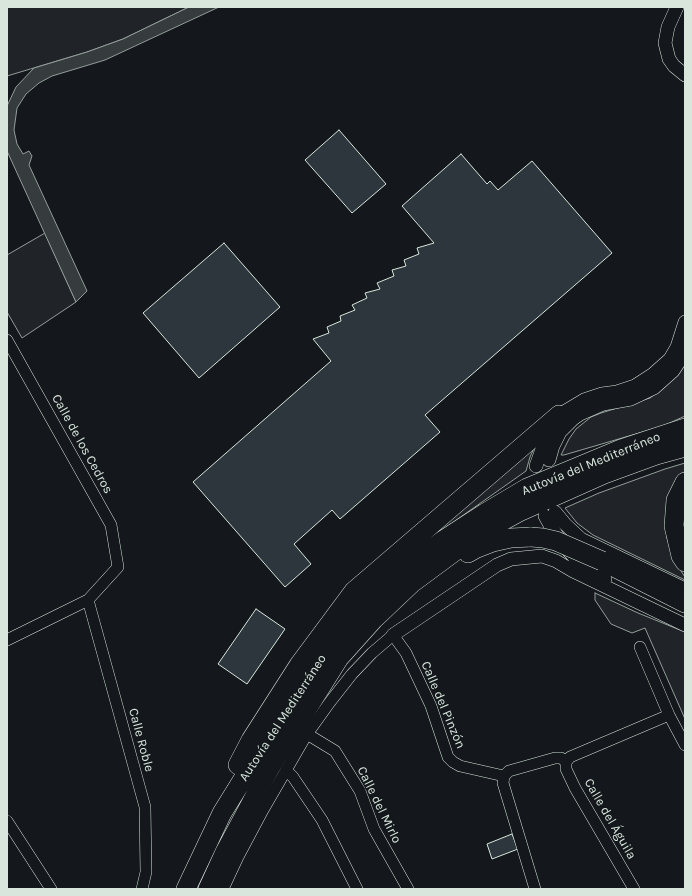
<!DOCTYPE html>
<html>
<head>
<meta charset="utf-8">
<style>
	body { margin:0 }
	#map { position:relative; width:692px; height:896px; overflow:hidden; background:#14181c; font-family:Karla,sans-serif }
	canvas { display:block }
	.frame { position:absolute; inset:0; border:8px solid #d8e6dc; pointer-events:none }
</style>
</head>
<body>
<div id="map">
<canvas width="692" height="896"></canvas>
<div class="frame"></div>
</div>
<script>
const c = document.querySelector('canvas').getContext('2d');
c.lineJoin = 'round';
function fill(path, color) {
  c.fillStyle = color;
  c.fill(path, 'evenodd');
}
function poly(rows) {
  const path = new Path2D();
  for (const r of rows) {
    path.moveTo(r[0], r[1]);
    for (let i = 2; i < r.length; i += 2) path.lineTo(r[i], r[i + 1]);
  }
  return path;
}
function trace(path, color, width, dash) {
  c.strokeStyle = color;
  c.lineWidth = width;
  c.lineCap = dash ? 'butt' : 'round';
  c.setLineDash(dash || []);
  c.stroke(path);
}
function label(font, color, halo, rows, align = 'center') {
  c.font = font + ' Karla,sans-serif';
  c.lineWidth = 3;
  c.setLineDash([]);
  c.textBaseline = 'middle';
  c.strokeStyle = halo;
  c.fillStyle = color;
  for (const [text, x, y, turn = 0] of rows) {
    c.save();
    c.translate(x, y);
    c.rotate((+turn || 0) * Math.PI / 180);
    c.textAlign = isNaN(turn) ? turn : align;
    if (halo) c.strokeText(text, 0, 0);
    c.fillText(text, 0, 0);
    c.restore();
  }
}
const green = poly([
	[7,7,189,7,123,39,87,52,7,76,7,7],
	[45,233,76,302,22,338,7,312,7,255,45,233],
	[685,363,685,416,663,426,564,455,561,455,569,439,576,429,591,417,601,413,650,398,666,386,685,363],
	[536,444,530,457,526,471,421,545,536,444],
	[685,463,685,471,678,481,666,520,667,538,675,562,685,577,685,580,593,535,577,523,565,508,599,493,665,469,685,463],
	[595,593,638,613,685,632,685,719,645,628,632,633,611,624,595,600,595,593]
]);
fill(green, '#202428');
trace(green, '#939e99', 1);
const water = poly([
	[189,7,219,7,105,60,52,76,39,83,26,94,17,108,14,130,17,144,23,154,29,151,32,156,29,165,87,291,76,302,7,151,7,106,16,87,34,68,87,52,123,39,189,7]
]);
fill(water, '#363b3e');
trace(water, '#939e99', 1);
const building = poly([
	[339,130,386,184,352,213,305,160,339,130],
	[461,154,487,184,490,181,498,190,532,161,612,253,425,415,440,432,340,519,332,510,294,544,311,564,285,587,193,482,331,361,313,339,329,333,327,327,341,321,340,316,355,310,352,305,367,298,365,293,380,289,377,283,394,276,392,270,406,266,404,260,419,254,417,248,434,243,402,206,461,154],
	[224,243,280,307,199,378,143,313,224,243],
	[256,609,285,629,247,684,218,664,256,609],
	[512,834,518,849,492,859,487,844,512,834]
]);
fill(building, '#2c363c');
trace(building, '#d8e6dc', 1);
const minor = poly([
	[7,340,111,525,118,567,88,600,7,640],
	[88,600,145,807,146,872,142,889],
	[669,715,685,745],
	[307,734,335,751,360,791,374,829,408,889],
	[566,762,566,769,575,788,634,889],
	[286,770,293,777,322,820,357,889],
	[7,821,51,889],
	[223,889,238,857,263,810,307,734,330,702,352,674,372,653,393,635,406,653,431,706,448,757,453,762,460,766,504,776],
	[535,889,503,783,504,776,509,771,555,758,561,758,566,762,570,757,669,715,640,647]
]);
const tertiary = poly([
	[677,7,668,27,665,43,669,59,674,66,685,75],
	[549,460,553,446,560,432,573,419,580,414,603,404,631,399,654,388,673,371,685,353],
	[536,466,547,435,559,415,584,400,602,394,617,392,635,386,652,375,670,359,677,347,685,322],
	[555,512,565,524,581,539,685,589],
	[545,516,551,527,565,547,575,558,605,579],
	[393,635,497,565,511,559,542,556,556,561,573,571,685,625]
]);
const motorway = poly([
	[685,482,676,500,674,526,681,556,685,562],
	[468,553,475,549,493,542,511,538,531,537],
	[602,561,685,603],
	[238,765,251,740,299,665,354,591,559,415],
	[186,889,222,813,307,676,335,639,366,605,401,573,442,541,485,513,527,488,621,449,685,428],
	[208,889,225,852,270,768,339,658,374,619,412,583,458,549,486,530,521,511,604,474,656,455,685,447]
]);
trace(minor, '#d8e6dc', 12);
trace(tertiary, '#d8e6dc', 14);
trace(motorway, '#d8e6dc', 20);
trace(minor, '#14181c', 11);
trace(tertiary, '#14181c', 13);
trace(motorway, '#14181c', 19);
const motorwayBridge = poly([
	[531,537,543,538,556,541,602,561]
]);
trace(motorwayBridge, '#d8e6dc', 20, []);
trace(motorwayBridge, '#14181c', 19);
label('13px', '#d8e6dc', '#14181c', [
	["Calle de los Cedros",82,444,61],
	["Autovía del Mediterráneo",591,464,-22],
	["Calle del Pinzón",443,705,67],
	["Autovía del Mediterráneo",283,718,-57],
	["Calle Roble",141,740,75],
	["Calle del Mirlo",379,805,64],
	["Calle del Águila",610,819,60]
]);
</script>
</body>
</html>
